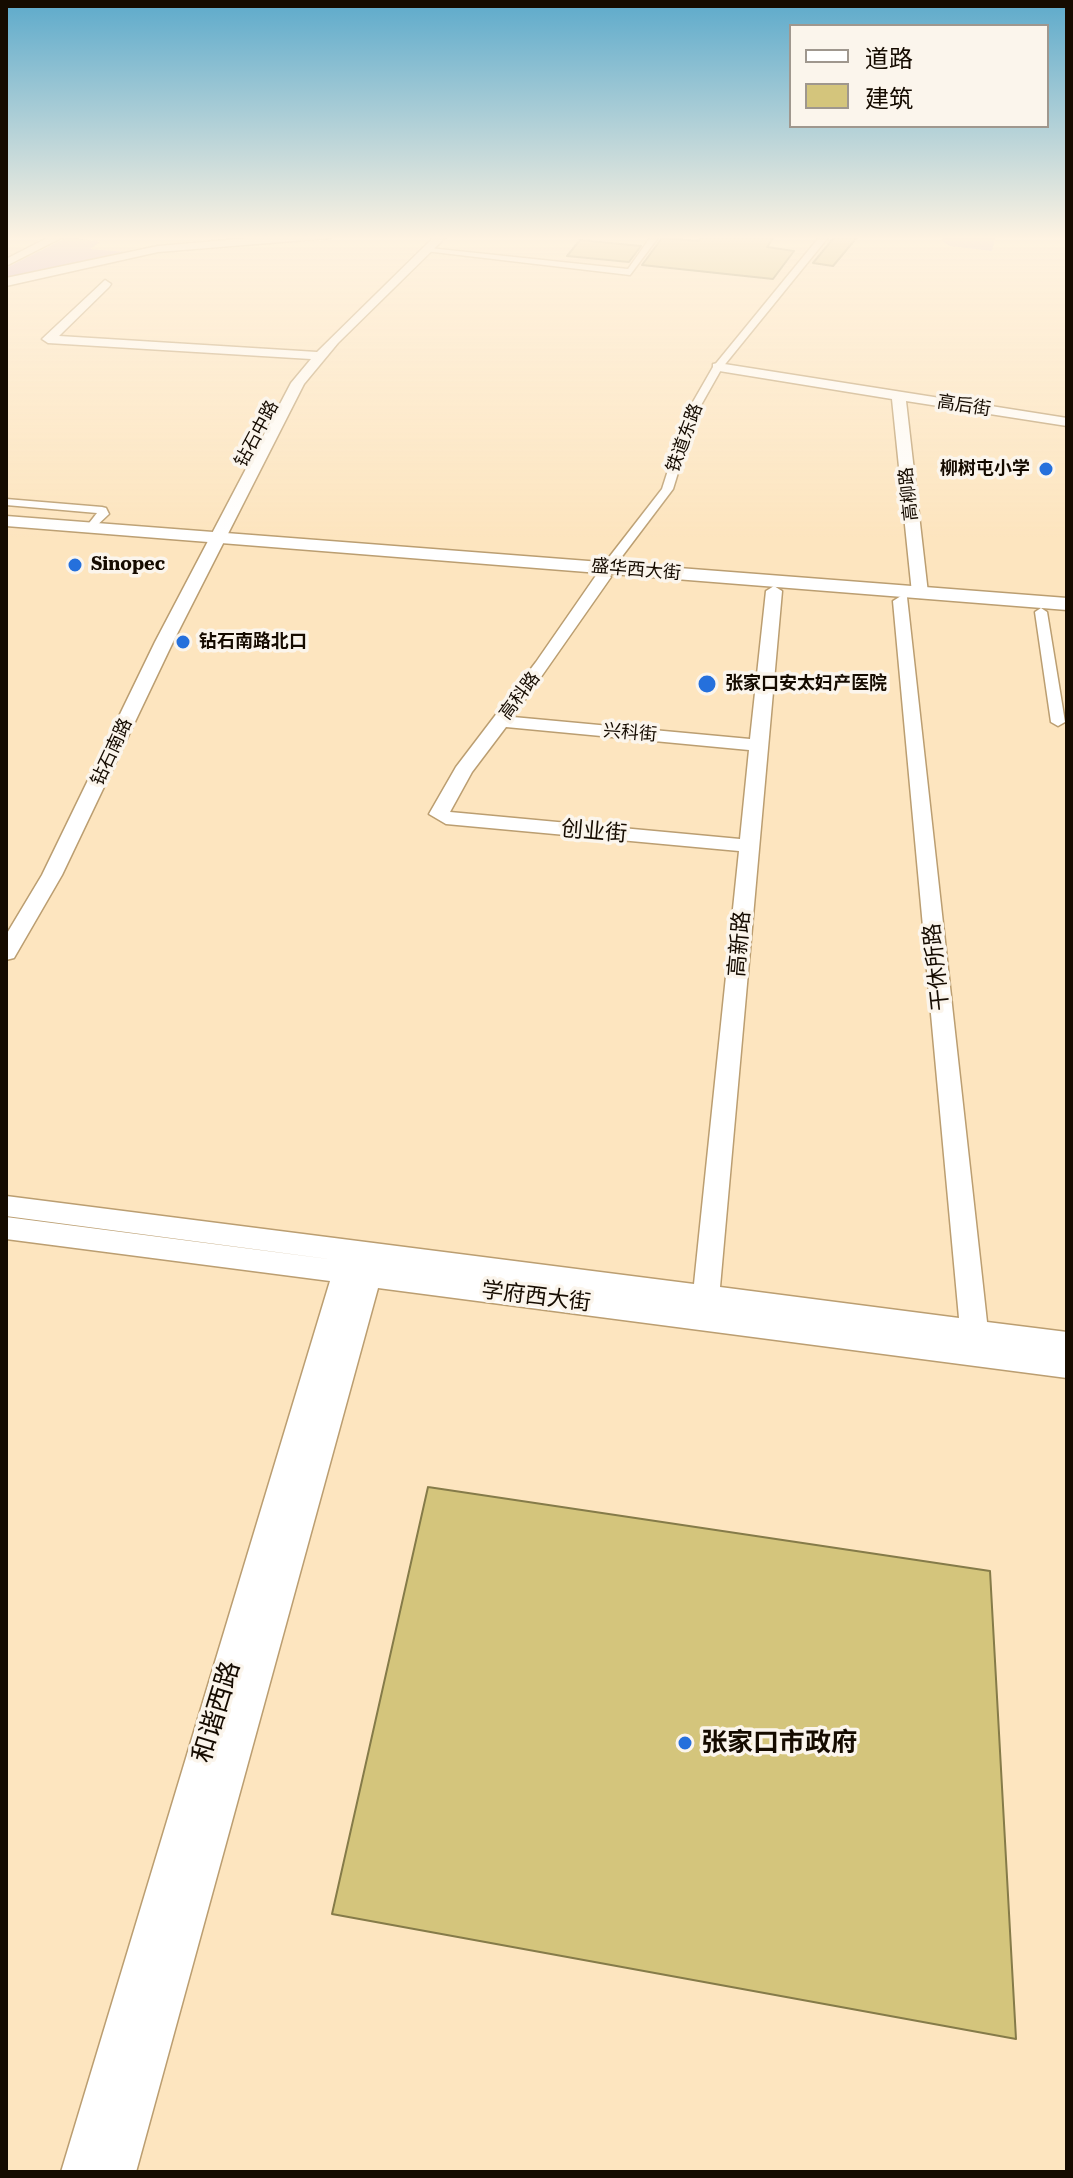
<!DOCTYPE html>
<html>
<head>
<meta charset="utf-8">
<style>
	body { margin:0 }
	#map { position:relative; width:1073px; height:2178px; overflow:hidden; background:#fde5bf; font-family:"Roboto Serif","Noto Sans SC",serif }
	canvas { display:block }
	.frame { position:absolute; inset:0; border:8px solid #150b00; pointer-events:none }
	.legend { position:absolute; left:789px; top:24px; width:260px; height:104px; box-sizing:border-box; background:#fbf5ec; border:2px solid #9f978e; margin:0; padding:10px 14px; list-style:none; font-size:24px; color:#150b00 }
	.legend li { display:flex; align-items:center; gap:16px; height:40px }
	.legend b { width:40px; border:2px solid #9f978e }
</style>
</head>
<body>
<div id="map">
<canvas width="1073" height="2178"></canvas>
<div class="frame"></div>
<ul class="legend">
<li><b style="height:10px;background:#fff"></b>道路</li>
<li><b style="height:22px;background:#d4c57c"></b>建筑</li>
</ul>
</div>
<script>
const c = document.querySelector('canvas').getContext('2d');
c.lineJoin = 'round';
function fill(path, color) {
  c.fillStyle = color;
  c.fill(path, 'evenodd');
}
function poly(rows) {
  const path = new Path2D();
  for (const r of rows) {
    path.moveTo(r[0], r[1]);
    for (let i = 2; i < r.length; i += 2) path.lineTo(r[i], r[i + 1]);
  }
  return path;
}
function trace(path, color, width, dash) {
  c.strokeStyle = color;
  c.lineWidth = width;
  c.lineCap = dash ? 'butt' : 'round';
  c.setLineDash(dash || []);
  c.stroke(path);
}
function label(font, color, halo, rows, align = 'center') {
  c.font = font + ' "Roboto Serif","Noto Sans SC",serif';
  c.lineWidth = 7;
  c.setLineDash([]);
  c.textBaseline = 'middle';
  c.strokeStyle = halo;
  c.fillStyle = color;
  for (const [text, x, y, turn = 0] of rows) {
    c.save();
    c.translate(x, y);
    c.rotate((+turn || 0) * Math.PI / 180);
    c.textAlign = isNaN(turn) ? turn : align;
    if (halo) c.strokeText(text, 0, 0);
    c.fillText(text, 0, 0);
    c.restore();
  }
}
fill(poly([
	[944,235,996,235,992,251,950,246,942,241],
	[68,237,100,242,90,249,127,252,6,280,6,268]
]), '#d1acdc');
const building = poly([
	[701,235,775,235,767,247,794,251,773,279,642,265,662,238,699,241,701,235],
	[836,235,859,235,833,266,813,263,836,235],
	[580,240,641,246,629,262,567,256,580,240],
	[428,1487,990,1571,1016,2039,332,1914,428,1487]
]);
fill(building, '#d4c57c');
trace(building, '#857b49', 2);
const street = poly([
	[652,235,660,235,630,275,425,251,429,248,628,269,652,235],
	[821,235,830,235,722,368,696,414,673,489,611,571,603,571,603,565,662,489,686,414,713,367,821,235],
	[6,499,102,507,106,508,109,514,92,530,86,527,97,513,6,505,6,499],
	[1041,608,1047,612,1065,722,1058,726,1051,722,1035,612,1041,608]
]);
const secondary = poly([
	[53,235,67,235,6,266,6,259,53,235],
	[286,235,335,235,330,238,158,252,6,286,6,278,158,246,286,235],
	[436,235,448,235,338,343,304,384,173,642,62,875,14,958,6,960,6,935,42,875,155,642,291,383,311,359,48,343,42,339,105,280,111,284,109,287,59,336,317,352,436,235],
	[718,363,1067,418,1067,426,906,401,928,593,920,598,912,593,892,399,713,370,713,364,718,363],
	[603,572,611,577,513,717,750,739,766,591,774,586,782,591,720,1287,959,1318,893,601,901,596,907,597,987,1322,1067,1332,1067,1378,378,1288,136,2172,61,2172,330,1281,6,1239,6,1217,336,1260,6,1216,6,1196,694,1284,739,851,446,824,429,814,456,767,536,662,597,574,603,572],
	[506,727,749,750,740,839,450,812,472,772,506,727]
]);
const primary = poly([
	[6,516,1067,598,1067,610,6,526,6,516]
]);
trace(street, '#bb9e71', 3);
trace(secondary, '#bb9e71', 3);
trace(primary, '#bb9e71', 3);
fill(street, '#fff');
fill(secondary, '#fff');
fill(primary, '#fff');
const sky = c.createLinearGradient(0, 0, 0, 540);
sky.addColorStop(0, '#5daacb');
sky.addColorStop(0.44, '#fef3e2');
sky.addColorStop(1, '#fef3e200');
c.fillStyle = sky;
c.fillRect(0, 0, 1073, 540);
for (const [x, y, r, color] of [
	[1046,469,8,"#2570dc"],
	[75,565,8,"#2570dc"],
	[183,642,8,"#2570dc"],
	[707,684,10,"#2570dc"],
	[685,1743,8,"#2570dc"]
]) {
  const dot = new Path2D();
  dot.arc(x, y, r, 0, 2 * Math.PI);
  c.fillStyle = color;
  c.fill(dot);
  trace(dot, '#fbf5ec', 3);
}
label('18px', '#150b00', '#fbf5ec', [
	["高后街",964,406,9],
	["钻石中路",257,434,-62],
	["铁道东路",685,438,-70],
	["高柳路",909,494,-96],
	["盛华西大街",636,570,5],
	["高科路",520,696,-53],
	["兴科街",630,733,5],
	["钻石南路",112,752,-65]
]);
label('bold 18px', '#150b00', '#fbf5ec', [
	["柳树屯小学",1030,469,"right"],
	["Sinopec",91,565],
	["钻石南路北口",199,642],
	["张家口安太妇产医院",725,684]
], 'left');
label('22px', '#150b00', '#fbf5ec', [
	["创业街",594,832,5],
	["高新路",740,944,-85],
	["干休所路",937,967,-96],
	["学府西大街",536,1297,7]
]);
label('26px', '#150b00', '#fbf5ec', [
	["和谐西路",217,1712,-73]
]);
label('bold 26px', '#150b00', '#fbf5ec', [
	["张家口市政府",701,1743]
], 'left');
</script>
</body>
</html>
